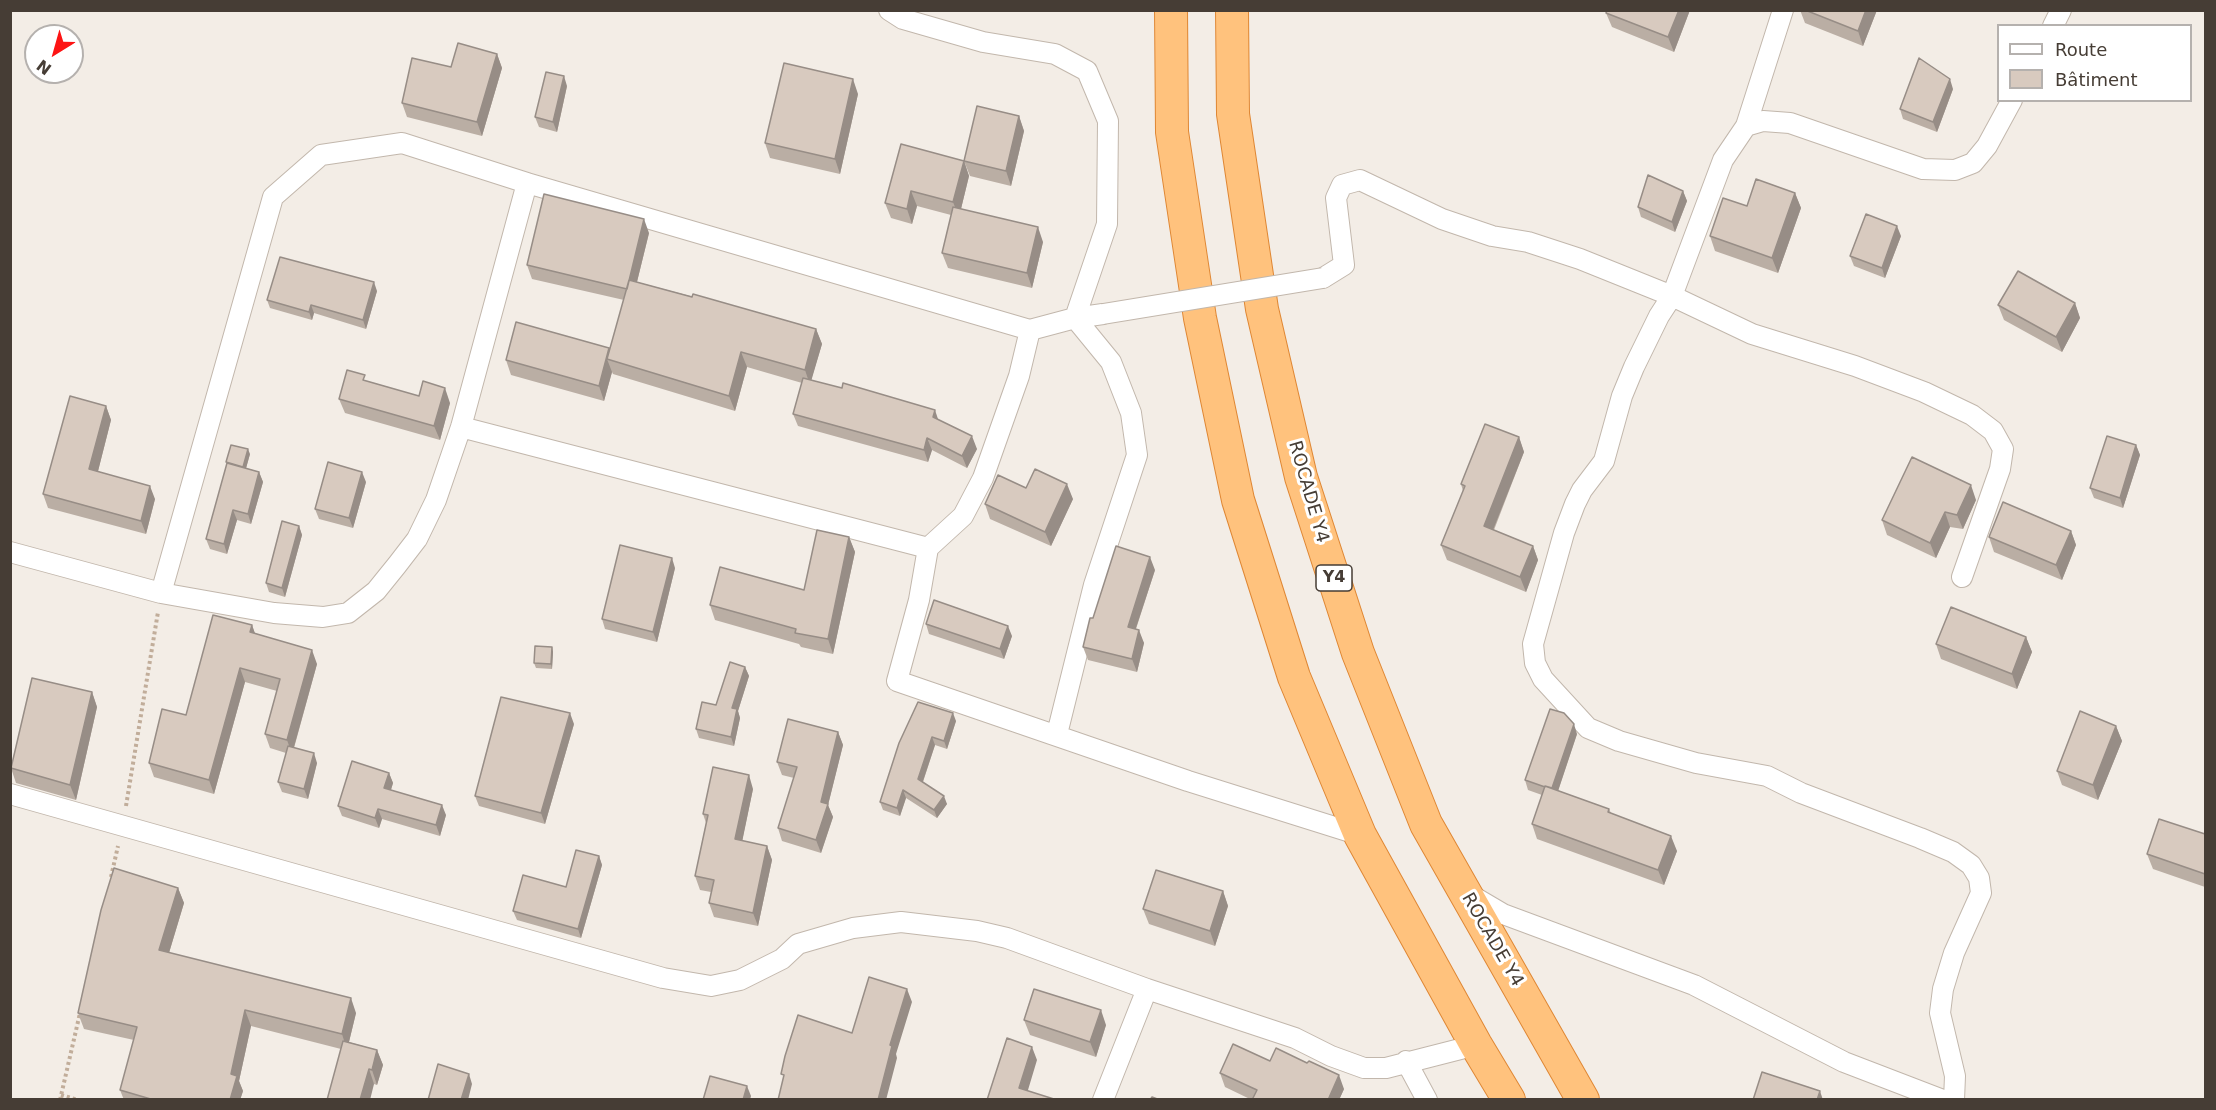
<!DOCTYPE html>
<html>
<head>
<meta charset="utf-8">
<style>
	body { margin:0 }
	#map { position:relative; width:2216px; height:1110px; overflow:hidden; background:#f3ede6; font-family:"DejaVu Sans",sans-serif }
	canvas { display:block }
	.frame { position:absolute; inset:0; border:12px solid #463d35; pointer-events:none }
	.legend { position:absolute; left:1997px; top:24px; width:195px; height:78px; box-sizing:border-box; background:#fff; border:2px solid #b5b1ae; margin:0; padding:8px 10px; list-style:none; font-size:18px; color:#463d35 }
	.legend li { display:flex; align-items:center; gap:12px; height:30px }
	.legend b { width:30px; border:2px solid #b5b1ae }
	.north { position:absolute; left:24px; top:24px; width:60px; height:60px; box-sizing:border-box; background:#fff; border:2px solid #b5b1ae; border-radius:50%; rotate:217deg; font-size:16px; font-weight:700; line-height:24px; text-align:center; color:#463d35 }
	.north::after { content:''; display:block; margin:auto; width:21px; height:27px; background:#fd1414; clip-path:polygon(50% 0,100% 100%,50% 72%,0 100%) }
</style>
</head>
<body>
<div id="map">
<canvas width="2216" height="1110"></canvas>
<div class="frame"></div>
<ul class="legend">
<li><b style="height:8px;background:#fff"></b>Route</li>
<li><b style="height:16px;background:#d8cabf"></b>Bâtiment</li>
</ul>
<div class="north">N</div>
</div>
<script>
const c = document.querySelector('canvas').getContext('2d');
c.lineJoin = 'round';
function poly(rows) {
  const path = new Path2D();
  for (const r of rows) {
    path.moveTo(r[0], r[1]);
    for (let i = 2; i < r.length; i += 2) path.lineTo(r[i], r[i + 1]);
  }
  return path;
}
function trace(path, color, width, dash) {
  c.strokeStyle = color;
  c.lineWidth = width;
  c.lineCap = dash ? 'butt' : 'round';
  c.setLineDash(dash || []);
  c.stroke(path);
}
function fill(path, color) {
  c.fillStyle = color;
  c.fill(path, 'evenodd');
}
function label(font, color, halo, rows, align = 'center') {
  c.font = font + ' "DejaVu Sans",sans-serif';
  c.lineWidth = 6;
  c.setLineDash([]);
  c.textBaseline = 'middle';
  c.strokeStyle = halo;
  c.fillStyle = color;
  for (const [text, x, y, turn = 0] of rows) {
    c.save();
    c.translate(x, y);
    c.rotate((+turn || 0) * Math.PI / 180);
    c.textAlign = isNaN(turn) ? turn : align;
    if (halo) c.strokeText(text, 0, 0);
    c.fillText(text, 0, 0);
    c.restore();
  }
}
const minor = poly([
	[889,10,903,19,983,42,1055,54,1087,71,1108,121,1107,224,1075,318,1111,362,1131,413,1137,455,1094,585,1057,734],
	[2053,26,2061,10],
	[1746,126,1783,10],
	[1323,278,1344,265,1336,198,1342,185,1360,180,1442,219,1492,236,1528,242,1580,259,1672,296,1752,334,1855,366,1924,392,1972,415,1993,431,2003,449,2000,469,1962,577],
	[1103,314,1075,318,1030,330,1019,376,983,478,963,516,928,548,919,600,897,681,1188,781,1360,835],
	[461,427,928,548],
	[10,552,161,593,274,613,323,617,348,613,376,591,397,565,417,539,436,500,461,427,527,183,1030,330],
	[161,593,273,197,321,155,402,143,527,183],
	[10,794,663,978,711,986,740,980,782,959,798,944,853,928,901,922,977,931,1007,938,1147,989,1295,1038,1331,1056,1364,1068,1386,1068,1476,1045],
	[1469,894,1503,914,1694,985,1844,1062,1943,1100],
	[1406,1061,1427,1100],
	[1103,1100,1147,989],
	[1954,1100,1955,1076,1940,1013,1943,989,1954,953,1981,893,1979,878,1971,865,1953,852,1920,838,1801,793,1767,776,1696,763,1619,741,1588,728,1543,679,1535,663,1533,644,1564,533,1575,504,1582,490,1604,461,1622,396,1634,367,1659,316,1672,296,1723,160,1746,126,1763,121,1790,123,1923,169,1955,170,1973,163,1987,146,2012,100]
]);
const trunk = poly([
	[1171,10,1172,132,1200,318,1238,500,1294,677,1360,835,1476,1045,1509,1100],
	[1232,10,1233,114,1262,309,1301,477,1358,653,1426,824,1583,1100]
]);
trace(minor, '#c2b7ac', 22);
trace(trunk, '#df8734', 34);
trace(poly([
	[126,806,158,612],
	[111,877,118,846],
	[61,1095,78,1100],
	[60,1100,80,1013]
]), '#c1ad9a', 4, [3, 3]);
trace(minor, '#fff', 20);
trace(trunk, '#ffc27d', 32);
const minorBridge = poly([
	[1103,314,1323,278]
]);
trace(minorBridge, '#c2b7ac', 22, []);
trace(minorBridge, '#fff', 20);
fill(poly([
	[1690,10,1674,52,1612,27,1606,13],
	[1800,10,1877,10,1863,46,1805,23],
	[497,54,502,68,482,136,407,117,402,103,451,67],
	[567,86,557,132,539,127,535,117],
	[1953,89,1937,132,1903,119,1900,109],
	[858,94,840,174,770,158,765,143],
	[1019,116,1024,131,1011,186,970,176,964,161],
	[964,161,969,176,961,209,1043,242,1032,288,948,268,942,253,951,215,917,206,912,224,891,218,885,203],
	[1683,191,1687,201,1675,232,1641,217,1638,207],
	[1795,193,1801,208,1778,273,1715,251,1710,236],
	[649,233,637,282,816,329,822,344,811,380,939,420,977,449,967,468,932,450,928,462,798,426,793,414,802,383,747,367,735,411,613,374,612,372,604,401,511,375,506,360,609,348,610,351,624,300,532,279,527,265],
	[1901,236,1885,278,1854,266,1850,256],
	[377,291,366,329,314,313,312,320,270,308,267,300],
	[2075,303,2080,318,2062,352,2004,320,1998,305],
	[367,381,419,396,450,403,440,440,345,413,339,399],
	[106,406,111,420,98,471,155,499,146,534,48,508,43,494],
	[1519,437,1524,452,1494,530,1533,546,1538,560,1526,592,1447,560,1441,545,1463,491,1461,484],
	[2136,445,2140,455,2123,508,2094,498,2090,488],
	[250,454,246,468,259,472,263,482,251,524,237,520,227,554,210,549,206,539,227,463,226,462],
	[366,482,353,528,319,519,315,509],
	[1026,488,1073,499,1051,546,990,519,985,504],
	[1976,500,1963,529,1950,527,1936,558,1887,535,1882,520],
	[299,526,302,535,285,597,269,592,266,583],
	[2071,531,2076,545,2062,580,1994,552,1989,537],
	[849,537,855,552,833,654,801,647,799,644,715,620,710,605,804,590],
	[675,568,657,642,605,629,602,619],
	[1155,570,1136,629,1144,643,1137,672,1088,660,1083,647,1093,618],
	[926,624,1012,636,1004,659,929,634],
	[252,625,255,634,317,664,294,748,317,763,308,799,282,792,278,782,286,753,270,748,265,734,277,691,245,682,214,794,154,777,149,763,186,715],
	[2026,637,2032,652,2017,689,1941,659,1936,644],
	[552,647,553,652,552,669,536,668,534,663],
	[745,667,749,676,738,711,740,718,734,746,699,738,696,729],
	[92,692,97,707,76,800,16,783,11,768],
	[918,702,956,721,947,749,935,745,923,782,947,804,937,818,906,798,900,816,883,810,880,802],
	[574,724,545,824,479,806,475,796],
	[2116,726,2122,741,2098,800,2062,785,2057,771],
	[838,732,843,745,828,805,833,817,821,853,782,841,778,828,794,778,782,775,777,762],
	[1577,734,1558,791,1609,809,1611,813,1677,851,1664,885,1537,839,1532,824,1542,795,1528,790,1525,780],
	[389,773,393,783,391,790,446,815,440,836,382,819,379,828,342,816,338,806],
	[753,789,742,841,767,846,772,860,758,926,714,917,709,903,711,892,700,890,695,876,706,823,703,814],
	[2205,834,2205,887,2153,869,2147,854],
	[599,856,602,865,581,938,517,920,513,911,566,887],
	[178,888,184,903,169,953,356,1013,349,1042,377,1050,383,1065,377,1085,374,1084,341,1049,251,1026,239,1081,243,1091,240,1100,124,1100,120,1090,134,1040,84,1029,78,1013],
	[1223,891,1228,906,1215,946,1149,924,1143,909],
	[1024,1020,1106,1025,1096,1057,1030,1035],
	[1270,1061,1344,1089,1339,1100,1252,1100,1225,1087,1220,1073]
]), '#baaea4');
fill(poly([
	[1679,10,1690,10,1674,52,1668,37],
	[1866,10,1877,10,1863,46,1858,31],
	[497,54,502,68,482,136,477,122],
	[564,76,567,86,557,132,553,122],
	[853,79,858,94,840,174,835,159],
	[1950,79,1953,89,1937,132,1933,122],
	[1019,116,1024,131,1011,186,1006,171],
	[964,161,969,176,959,217,953,202],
	[911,191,917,206,912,224,907,209],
	[1683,191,1687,201,1675,232,1672,222],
	[1795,193,1801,208,1778,273,1772,258],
	[644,219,649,233,632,302,627,289],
	[1897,226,1901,236,1885,278,1882,268],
	[1038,227,1043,242,1032,288,1027,273],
	[374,282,377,291,366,329,363,320],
	[2075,303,2080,318,2062,352,2056,337],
	[311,305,314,313,312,320,309,312],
	[816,329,822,344,810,385,805,370],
	[609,348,614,361,607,359,612,372,604,401,599,386],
	[741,352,747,367,735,411,729,396],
	[445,388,450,403,440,440,434,426],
	[106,406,111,420,95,483,89,469],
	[935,410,939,422,933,417],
	[972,436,977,449,967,468,962,456],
	[1519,437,1524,452,1489,540,1484,526],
	[927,438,932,450,928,462,924,450],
	[2136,445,2140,455,2123,508,2120,498],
	[248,449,250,454,245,472,243,467],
	[259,472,263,482,251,524,248,514],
	[362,472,366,482,353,528,349,518],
	[1067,484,1073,499,1051,546,1045,532],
	[1971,485,1976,500,1963,529,1957,515],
	[150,486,155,499,146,534,141,521],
	[233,510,237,520,227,554,224,544],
	[1945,512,1950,527,1936,558,1930,543],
	[299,526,302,535,285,597,282,588],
	[2071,531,2076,545,2062,580,2056,565],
	[849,537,855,552,833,654,828,639],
	[1533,546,1538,560,1526,592,1520,577],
	[1150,557,1155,570,1132,640,1128,627],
	[672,558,675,568,657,642,653,632],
	[252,625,257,639,250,632],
	[1008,626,1012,636,1004,659,1000,649],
	[1139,630,1144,643,1137,672,1132,659],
	[2026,637,2032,652,2017,689,2012,674],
	[552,647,553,652,552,669,551,664],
	[312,650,317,664,292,754,287,740],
	[745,667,749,676,738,711,740,718,734,746,731,737,732,708],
	[240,668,245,682,214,794,209,780],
	[92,692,97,707,76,800,70,785],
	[570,713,574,724,545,824,541,813],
	[953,713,956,721,947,749,944,741],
	[1574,724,1577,734,1555,800,1551,789],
	[2116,726,2122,741,2098,800,2093,785],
	[838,732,843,745,828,805,833,817,821,853,816,840,821,802],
	[932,737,935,745,921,787,918,779],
	[314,753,317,763,308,799,304,789],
	[389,773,393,783,388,799,384,788],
	[749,775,753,789,740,852,735,839],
	[903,790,906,798,900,816,897,808],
	[944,796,947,804,937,818,934,810],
	[442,805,446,815,440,836,436,825],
	[378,809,382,819,379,828,375,818],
	[1671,836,1677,851,1664,885,1658,870],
	[767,846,772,860,758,926,753,913],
	[599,856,602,865,581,938,578,929],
	[178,888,184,903,165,966,159,950],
	[1223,891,1228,906,1215,946,1210,931],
	[907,989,912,1002,896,1054,897,1058,886,1100,878,1100,890,1045],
	[351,998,356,1013,347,1050,342,1034],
	[245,1010,251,1026,239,1081,243,1091,240,1100,230,1100,231,1074],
	[1101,1010,1106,1025,1096,1057,1090,1042],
	[1032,1047,1037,1060,1025,1100,1019,1088],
	[377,1050,383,1065,377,1085,372,1070],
	[369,1069,374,1084,370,1100,360,1100],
	[469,1074,472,1084,468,1100,461,1100],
	[1339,1075,1344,1089,1339,1100,1328,1100],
	[747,1086,751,1096,750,1100,743,1100],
	[1820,1091,1823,1100,1817,1100]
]), '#978d86');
const building = poly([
	[1607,10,1679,10,1668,37,1606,13,1607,10],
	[1805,10,1866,10,1858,31,1805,10],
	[458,43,497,54,477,122,402,103,412,58,451,67,458,43],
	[1919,58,1950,79,1933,122,1900,109,1919,58],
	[784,63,853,79,835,159,765,143,784,63],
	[546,72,564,76,553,122,535,117,546,72],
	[977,106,1019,116,1006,171,964,161,977,106],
	[901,144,964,161,953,202,911,191,907,209,885,203,901,144],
	[1648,175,1683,191,1672,222,1638,207,1648,175],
	[1756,179,1795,193,1772,258,1710,236,1723,198,1747,206,1756,179],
	[544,194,644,219,627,289,527,265,544,194],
	[953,207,1038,227,1027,273,942,253,953,207],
	[1866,214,1897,226,1882,268,1850,256,1866,214],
	[280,257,374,282,363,320,311,305,309,312,267,300,280,257],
	[2018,271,2075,303,2056,337,1998,305,2018,271],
	[629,280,692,297,693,294,816,329,805,370,741,352,729,396,607,359,629,280],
	[516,322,609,348,599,386,506,360,516,322],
	[347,370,365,375,363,380,419,396,423,381,445,388,434,426,339,399,347,370],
	[803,378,842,388,843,383,935,410,933,417,972,436,962,456,927,438,924,450,793,414,803,378],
	[70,396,106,406,89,469,150,486,141,521,43,494,70,396],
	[1485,424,1519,437,1484,526,1533,546,1520,577,1441,545,1465,486,1461,484,1485,424],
	[2107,436,2136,445,2120,498,2090,488,2107,436],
	[231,445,248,449,243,467,226,462,231,445],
	[1912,457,1971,485,1957,515,1945,512,1930,543,1882,520,1912,457],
	[328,462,362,472,349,518,315,509,328,462],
	[227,463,259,472,248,514,233,510,224,544,206,539,227,463],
	[1035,469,1067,484,1045,532,985,504,998,475,1026,488,1035,469],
	[2003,502,2071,531,2056,565,1989,537,2003,502],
	[282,521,299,526,282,588,266,583,282,521],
	[817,530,849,537,828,639,795,633,796,629,710,605,720,567,804,590,817,530],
	[620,545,672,558,653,632,602,619,620,545],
	[1116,546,1150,557,1128,627,1139,630,1132,659,1083,647,1090,618,1093,618,1116,546],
	[934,600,1008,626,1000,649,926,624,934,600],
	[1951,607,2026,637,2012,674,1936,644,1951,607],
	[213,615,252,625,250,632,312,650,287,740,265,734,280,679,240,668,209,780,149,763,162,709,186,715,213,615],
	[535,646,552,647,551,664,534,663,535,646],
	[730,662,745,667,732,708,737,709,731,737,696,729,702,702,716,705,730,662],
	[32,678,92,692,70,785,11,768,32,678],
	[501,697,570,713,541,813,475,796,501,697],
	[918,702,953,713,944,741,932,737,918,779,944,796,934,810,903,790,897,808,880,802,899,743,918,702],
	[1550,709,1564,713,1574,724,1552,788,1545,786,1545,787,1525,780,1550,709],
	[2080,711,2116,726,2093,785,2057,771,2080,711],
	[788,719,838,732,821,802,828,804,816,840,778,828,797,767,777,762,788,719],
	[288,746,314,753,304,789,278,782,288,746],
	[352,761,389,773,384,788,442,805,436,825,378,809,375,818,338,806,352,761],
	[713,767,749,775,735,839,767,846,753,913,709,903,714,880,695,876,708,815,703,814,713,767],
	[1545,786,1609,809,1608,812,1671,836,1658,870,1532,824,1545,786],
	[2159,819,2205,834,2205,874,2147,854,2159,819],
	[576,850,599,856,578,929,513,911,523,875,566,887,576,850],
	[114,868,178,888,159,950,351,998,342,1034,245,1010,231,1074,237,1076,230,1100,154,1100,120,1090,137,1027,78,1013,101,910,114,868],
	[1156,870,1223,891,1210,931,1143,909,1156,870],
	[869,977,907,989,890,1045,892,1046,878,1100,778,1100,784,1075,781,1074,785,1056,798,1015,852,1033,869,977],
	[1034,989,1101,1010,1090,1042,1024,1020,1034,989],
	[1007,1038,1032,1047,1019,1088,1057,1100,987,1100,1007,1038],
	[343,1041,377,1050,372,1070,369,1069,360,1100,327,1100,343,1041],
	[1233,1044,1270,1061,1276,1048,1307,1063,1309,1061,1339,1075,1328,1100,1252,1100,1257,1090,1220,1073,1233,1044],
	[438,1064,469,1074,461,1100,428,1100,438,1064],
	[1762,1072,1820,1091,1817,1100,1753,1100,1762,1072],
	[710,1076,747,1086,743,1100,703,1100,710,1076],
	[1152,1097,1160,1100,1150,1100,1152,1097]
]);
fill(building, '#d8cabf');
trace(building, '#978d86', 1.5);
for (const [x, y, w] of [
	[1334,578,36]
]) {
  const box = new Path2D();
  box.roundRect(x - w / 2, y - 13, w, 26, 4.5);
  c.fillStyle = '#fff';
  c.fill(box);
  trace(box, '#463d35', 1.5);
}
label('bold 16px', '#463d35', null, [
	["Y4",1334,578]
]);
label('18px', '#463d35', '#fff', [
	["ROCADE Y4",1308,492,74],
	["ROCADE Y4",1492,940,60]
]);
</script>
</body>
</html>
